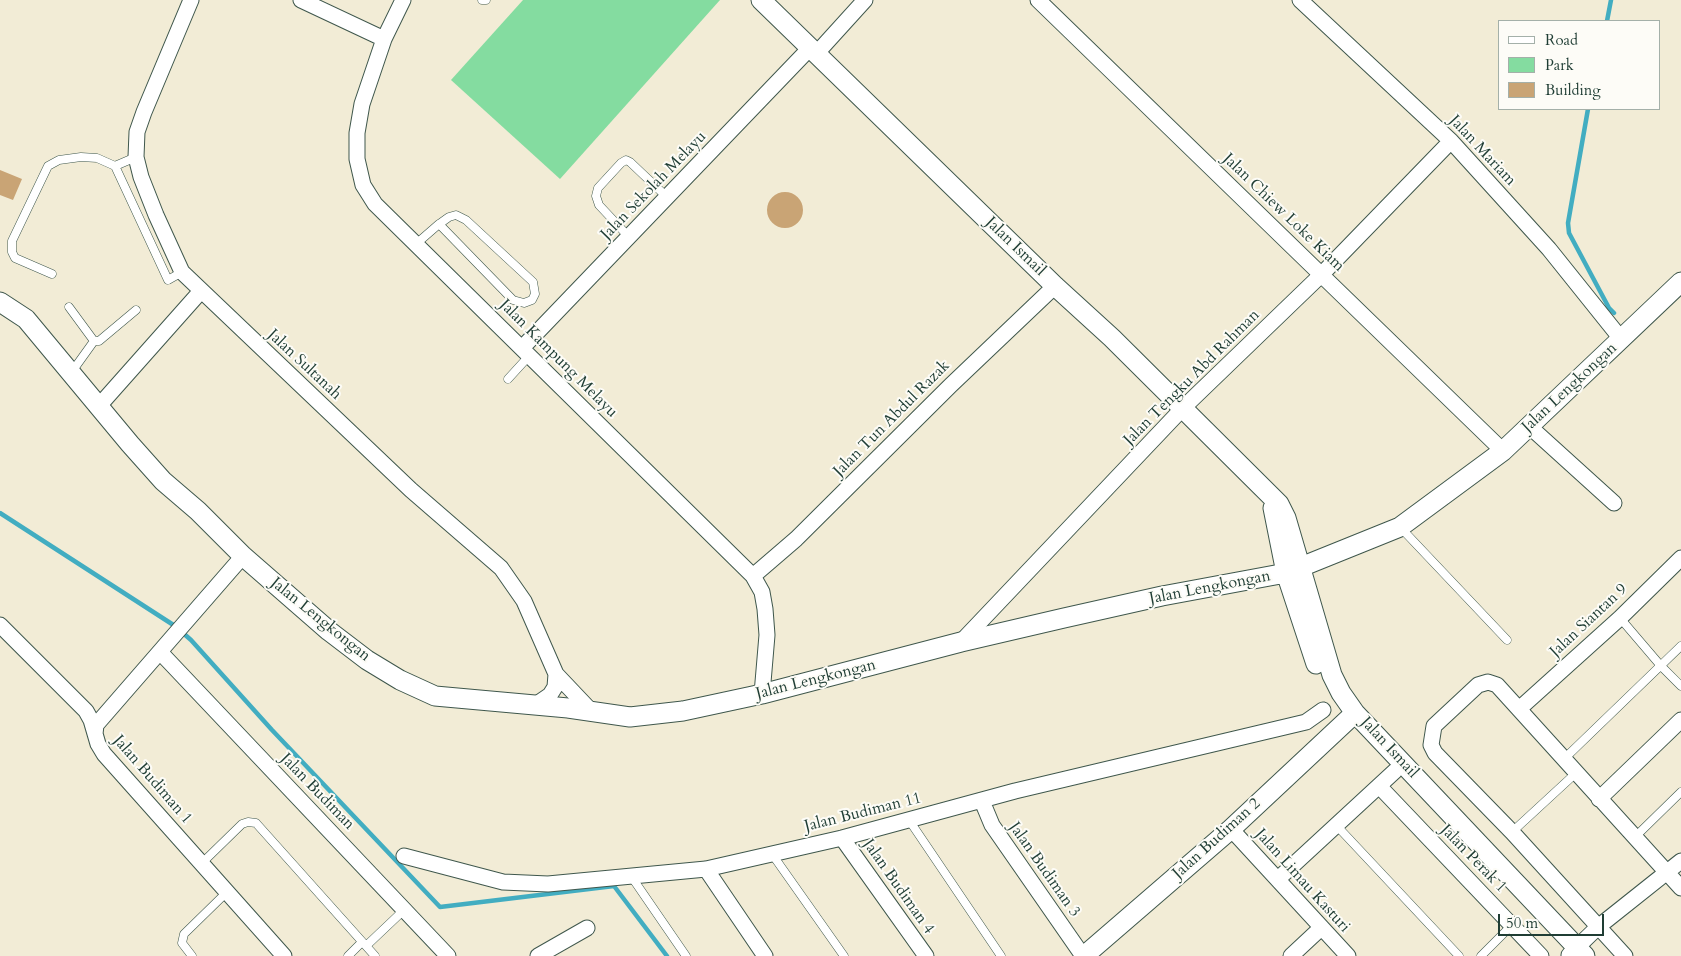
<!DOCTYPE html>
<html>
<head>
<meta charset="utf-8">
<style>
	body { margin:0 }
	#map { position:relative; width:1681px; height:956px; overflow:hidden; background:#f2ecd6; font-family:Cardo,serif }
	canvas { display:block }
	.legend { position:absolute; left:1498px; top:20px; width:162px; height:90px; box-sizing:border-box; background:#fdfcf7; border:1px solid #a4b0a9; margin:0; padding:6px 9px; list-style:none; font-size:15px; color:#1f3d34 }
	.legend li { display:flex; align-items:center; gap:10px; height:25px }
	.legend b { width:25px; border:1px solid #a4b0a9 }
	.scale { position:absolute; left:1498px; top:914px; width:106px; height:22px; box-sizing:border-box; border:2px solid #1f3d34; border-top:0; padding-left:6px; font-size:15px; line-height:18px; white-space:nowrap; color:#1f3d34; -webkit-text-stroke:4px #fdfcf7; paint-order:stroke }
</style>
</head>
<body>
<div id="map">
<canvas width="1681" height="956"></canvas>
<ul class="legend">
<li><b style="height:6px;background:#fff"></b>Road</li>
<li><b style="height:14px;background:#84dca0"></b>Park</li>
<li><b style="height:14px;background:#c9a475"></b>Building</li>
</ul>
<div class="scale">50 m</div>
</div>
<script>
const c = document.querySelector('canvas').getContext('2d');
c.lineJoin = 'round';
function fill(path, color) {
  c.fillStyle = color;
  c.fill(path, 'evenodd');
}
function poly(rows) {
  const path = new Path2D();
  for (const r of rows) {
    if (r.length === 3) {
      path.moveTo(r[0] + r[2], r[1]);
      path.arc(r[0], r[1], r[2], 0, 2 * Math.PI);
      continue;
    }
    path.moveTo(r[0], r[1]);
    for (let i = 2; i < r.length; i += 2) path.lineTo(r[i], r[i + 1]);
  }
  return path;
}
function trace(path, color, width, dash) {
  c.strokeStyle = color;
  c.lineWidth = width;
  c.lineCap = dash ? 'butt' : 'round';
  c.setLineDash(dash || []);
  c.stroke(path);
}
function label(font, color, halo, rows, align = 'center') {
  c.font = font + ' Cardo,serif';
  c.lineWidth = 4;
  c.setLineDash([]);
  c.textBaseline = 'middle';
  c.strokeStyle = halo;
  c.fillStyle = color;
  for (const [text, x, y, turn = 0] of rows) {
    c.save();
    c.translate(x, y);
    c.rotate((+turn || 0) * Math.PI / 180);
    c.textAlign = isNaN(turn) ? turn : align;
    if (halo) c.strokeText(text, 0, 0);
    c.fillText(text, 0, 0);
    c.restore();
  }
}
fill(poly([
	[523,0,720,0,560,179,451,80]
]), '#84dca0');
trace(poly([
	[1607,21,1611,0],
	[1588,109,1568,223,1569,233,1609,308,1614,313],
	[0,513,175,626,191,640,272,730,440,907,614,886,667,956]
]), '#42adc1', 4.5);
fill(poly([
	[0,170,22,179,13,200,0,195],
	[785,210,18]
]), '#c9a475');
const service = poly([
	[482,0,486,0],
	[115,166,136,157],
	[628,236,599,205,596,196,598,188,621,163,626,160,630,162,668,198],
	[416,244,439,224,442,222,449,217,456,215,466,220,533,282,535,294,532,300,524,303,513,300,439,224],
	[52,274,15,258,12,252,12,241,48,166,59,160,81,157,97,158,115,166,168,280,182,272],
	[69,307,94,341,99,341,136,310],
	[71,373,94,341],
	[508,379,529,356],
	[1400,527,1507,640],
	[1620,618,1661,666,1681,686],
	[1565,758,1681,646],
	[909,820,1001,956],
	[1336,825,1459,956],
	[1512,832,1576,773],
	[1636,836,1681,792],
	[772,854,844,956],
	[202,863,242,824,248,822,256,823,375,956],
	[631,876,686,956],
	[366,946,404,910],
	[192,956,182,943,184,934,227,892],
	[348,956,362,942],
	[1481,956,1512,925]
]);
const minor = poly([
	[191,0,144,112,137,132,136,157,141,177,156,215,182,272,411,490,501,568,524,601,556,674,555,687,550,695,534,706],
	[301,0,384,39],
	[403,0,384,39,362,104,357,133,357,159,363,185,375,204,753,576,762,592,765,609,767,635,762,694],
	[1038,0,1503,451],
	[1300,0,1451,141,1549,249,1622,340],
	[816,54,865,0],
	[522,348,810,48],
	[98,407,201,291],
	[1529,426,1614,503],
	[753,576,796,539,951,385,1055,286],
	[0,625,86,711,91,720,98,744,104,754,284,956],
	[961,642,1183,408,1321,275,1451,141],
	[160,652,448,956],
	[556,674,592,712],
	[1519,709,1620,618,1681,558],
	[95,734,96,725,243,556],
	[1379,786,1541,956],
	[1599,799,1681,720],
	[982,801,992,825,1083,956],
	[1231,829,1348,956],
	[842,838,926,956],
	[404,856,503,882,548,884,706,869,842,838,1015,791,1306,722,1323,710],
	[706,869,765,956],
	[1278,879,1395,771],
	[1569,955,1598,927,1681,861],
	[538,956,587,928],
	[1291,956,1321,928],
	[1625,956,1512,832,1435,753,1431,745,1434,726,1478,685,1488,682,1497,685,1681,888]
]);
const tertiary = poly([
	[761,0,1055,286,1112,338,1279,504,1286,518,1332,675,1341,693,1355,713,1585,956],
	[0,302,26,319,130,444,163,481,198,511,243,556,329,631,367,660,400,680,435,696,568,708,630,717,683,711,762,694,961,642,1064,618,1162,596,1286,573,1400,527,1503,451,1681,282],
	[1273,508,1286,573,1316,664],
	[1084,956,1231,829,1355,713]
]);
trace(service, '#3f574c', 9);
trace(minor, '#3f574c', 17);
trace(tertiary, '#3f574c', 21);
trace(service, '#fff', 8);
trace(minor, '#fff', 15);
trace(tertiary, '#fff', 19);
label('16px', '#1f3d34', '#fdfcf7', [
	["Jalan Mariam",1482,151,47],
	["Jalan Sekolah Melayu",654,186,-46],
	["Jalan Chiew Loke Kiam",1283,213,44],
	["Jalan Ismail",1015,247,44],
	["Jalan Kampung Melayu",558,359,45],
	["Jalan Sultanah",304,365,43],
	["Jalan Tengku Abd Rahman",1192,378,-45],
	["Jalan Lengkongan",1570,388,-43],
	["Jalan Tun Abdul Razak",892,419,-45],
	["Jalan Lengkongan",1210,588,-11],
	["Jalan Lengkongan",320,620,39],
	["Jalan Siantan 9",1589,621,-43],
	["Jalan Lengkongan",816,680,-14],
	["Jalan Ismail",1389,748,47],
	["Jalan Budiman 1",152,780,49],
	["Jalan Budiman",317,792,46],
	["Jalan Budiman 11",863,813,-14],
	["Jalan Budiman 2",1217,839,-42],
	["Jalan Perak 1",1473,859,46],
	["Jalan Budiman 3",1044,870,55],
	["Jalan Limau Kasturi",1302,881,48],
	["Jalan Budiman 4",898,887,55]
]);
</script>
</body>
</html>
